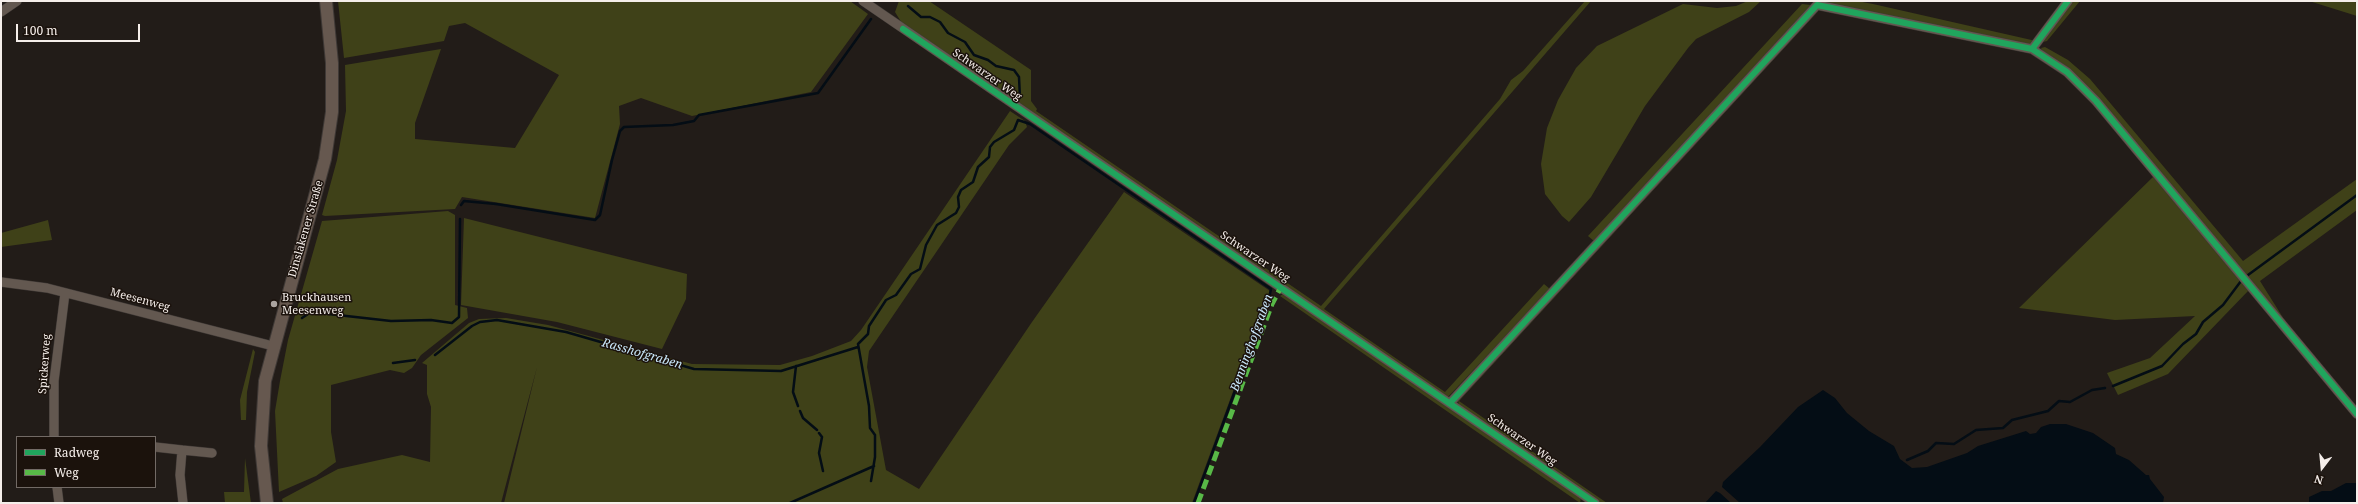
<!DOCTYPE html>
<html>
<head>
<meta charset="utf-8">
<style>
	body { margin:0 }
	#map { position:relative; width:2358px; height:504px; overflow:hidden; background:#221c18; font-family:"Noto Serif",serif }
	canvas { display:block }
	.frame { position:absolute; inset:0; border:2px solid #f5eeea; pointer-events:none }
	.legend { position:absolute; left:16px; top:436px; width:140px; height:52px; box-sizing:border-box; background:#1b120c; border:1px solid #726a65; margin:0; padding:5px 7px; list-style:none; font-size:12px; color:#f5eeea }
	.legend li { display:flex; align-items:center; gap:8px; height:20px }
	.legend b { width:20px; border:1px solid #726a65 }
	.north { position:absolute; left:2302px; top:448px; width:40px; height:40px; -webkit-text-stroke:3px #1b120c; paint-order:stroke; rotate:196deg; font-size:11px; font-weight:700; line-height:16px; text-align:center; color:#f5eeea }
	.north::after { content:''; display:block; margin:auto; width:14px; height:18px; background:#f5eeea; clip-path:polygon(50% 0,100% 100%,50% 72%,0 100%) }
	.scale { position:absolute; left:16px; top:24px; width:124px; height:18px; box-sizing:border-box; border:2px solid #f5eeea; border-top:0; padding-left:5px; font-size:12px; line-height:14px; white-space:nowrap; color:#f5eeea; -webkit-text-stroke:3px #1b120c; paint-order:stroke }
</style>
</head>
<body>
<div id="map">
<canvas width="2358" height="504"></canvas>
<div class="frame"></div>
<ul class="legend">
<li><b style="height:5px;background:#20a55d"></b>Radweg</li>
<li><b style="height:5px;background:#58b947"></b>Weg</li>
</ul>
<div class="north">N</div>
<div class="scale">100 m</div>
</div>
<script>
const c = document.querySelector('canvas').getContext('2d');
c.lineJoin = 'round';
function fill(path, color) {
  c.fillStyle = color;
  c.fill(path, 'evenodd');
}
function poly(rows) {
  const path = new Path2D();
  for (const r of rows) {
    path.moveTo(r[0], r[1]);
    for (let i = 2; i < r.length; i += 2) path.lineTo(r[i], r[i + 1]);
  }
  return path;
}
function trace(path, color, width, dash) {
  c.strokeStyle = color;
  c.lineWidth = width;
  c.lineCap = dash ? 'butt' : 'round';
  c.setLineDash(dash || []);
  c.stroke(path);
}
function label(font, color, halo, rows, align = 'center') {
  c.font = font + ' "Noto Serif",serif';
  c.lineWidth = 3;
  c.setLineDash([]);
  c.textBaseline = 'middle';
  c.strokeStyle = halo;
  c.fillStyle = color;
  for (const [text, x, y, turn = 0] of rows) {
    c.save();
    c.translate(x, y);
    c.rotate((+turn || 0) * Math.PI / 180);
    c.textAlign = isNaN(turn) ? turn : align;
    if (halo) c.strokeText(text, 0, 0);
    c.fillText(text, 0, 0);
    c.restore();
  }
}
fill(poly([
	[338,1,850,1,868,14,811,92,692,116,641,98,619,106,620,124,595,218,462,197,455,209,325,216,322,215,337,160,346,111,345,65,441,49,415,123,415,139,515,148,559,75,465,23,449,26,444,41,344,58],
	[899,1,929,1,1031,70,1031,101,1037,109,1036,111,1321,306,1500,99,1511,80,1523,71,1585,1,1591,1,1324,309,1445,392,1544,284,1550,289,1447,398,903,25,895,12],
	[1748,1,1761,1,1749,12,1696,39,1688,48,1645,106,1591,197,1569,222,1562,216,1545,194,1541,164,1547,128,1558,100,1576,68,1597,46,1683,4,1717,8,1736,6],
	[1818,1,1857,1,1873,4,2036,41,2028,47],
	[2070,1,2080,1,2047,41,2043,42],
	[2309,1,2353,1,2357,3,2357,16],
	[1802,4,1811,5,1594,241,1588,236],
	[1821,8,1459,401,1607,503,1600,503,1459,406,1458,400,1816,9],
	[2045,47,2068,60,2090,79,2243,261,2357,179,2357,210,2260,281,2292,332,2091,91,2044,54,2041,48],
	[1010,111,1025,121,1027,127,1009,145,869,351,867,367,886,470,919,489,1032,322,1124,192,1270,291,1192,503,504,503,537,367,501,503,283,503,282,499,338,469,402,455,430,462,431,407,427,394,427,365,422,363,469,323,479,319,506,318,548,325,692,364,780,365,812,356,851,341,861,330],
	[2154,176,2249,290,2168,374,2118,395,2107,373,2150,358,2195,316,2115,320,2019,308],
	[448,211,455,215,455,305,467,308,468,318,421,355,412,368,404,373,390,370,331,385,331,432,336,462,316,476,279,492,275,411,280,381,288,340,322,221],
	[464,218,687,274,686,299,662,349,557,322,461,305],
	[48,220,52,240,1,247,1,233],
	[1283,294,1581,498,1580,503,1280,296],
	[253,349,255,352,247,392,246,420,241,420,240,400],
	[245,458,251,503,225,503,224,492,244,492]
]), '#3f4118');
fill(poly([
	[1823,390,1835,398,1847,413,1869,431,1894,446,1900,459,1912,468,1927,467,1967,453,1978,446,2026,431,2030,434,2036,433,2041,427,2050,424,2066,424,2093,433,2115,448,2116,454,2129,460,2146,475,2149,475,2150,479,2164,497,2163,503,1740,503,1722,487,1723,482,1760,447,1798,407],
	[2346,483,2357,483,2357,503,2309,503,2309,497,2322,491,2331,491],
	[1716,491,1720,493,1731,503,1705,503]
]), '#040d15');
trace(poly([
	[908,6,921,17,930,17,940,22,948,33,965,42,974,55,988,60,996,66,1014,70,1019,77,1020,98],
	[461,205,464,201,496,204,595,220,600,215,612,160,620,131,624,127,673,125,694,121,699,115,818,93,871,19],
	[2248,275,2357,195],
	[302,318,311,312,391,321,431,320,452,323,459,317,460,219],
	[435,355,472,326,480,322,497,320,566,332,694,369,781,371,858,347],
	[393,363,415,360],
	[796,366,793,392,798,406],
	[2113,386,2162,366,2183,344,2196,334,2203,322,2223,305,2241,281],
	[800,411,803,418,817,430],
	[819,433,822,437,819,453,823,471],
	[1907,460,1928,451,1936,443,1954,444,1976,430,2003,428,2012,420,2048,411,2059,401,2070,402,2092,390,2105,388],
	[871,481,875,457,875,435,870,428,869,406,858,344,868,334,869,326,886,300,896,295,911,274,920,269,926,245,937,225,956,213,959,207,958,197,961,190,973,182,978,167,989,157,990,147,994,142,1014,130,1018,120,1030,124,1271,289,1269,298,1194,503],
	[790,503,874,466]
]), '#040d15', 2.5);
const minor = poly([
	[863,1,1595,503],
	[1,12,17,1],
	[2032,49,2068,1],
	[1,282,47,288,273,346],
	[1450,403,1817,5,2032,49,2067,72,2096,101,2357,414],
	[54,437,54,381,65,293],
	[155,447,182,450,180,475,183,503],
	[182,450,212,453],
	[57,487,59,503]
]);
const major = poly([
	[267,503,261,446,265,381,325,159,332,112,332,63,326,1]
]);
trace(minor, '#3f3936', 10);
trace(major, '#3f3936', 14);
trace(minor, '#635850', 9);
trace(major, '#66584f', 12);
trace(poly([
	[1198,503,1272,304,1281,287]
]), '#58b947', 5, [10, 5]);
trace(poly([
	[903,29,1595,503],
	[2032,49,2068,1],
	[1450,403,1817,5,2032,49,2067,72,2096,101,2357,414]
]), '#20a55d', 6);
for (const [x, y, r, color] of [
	[274,304,4,"#aba4a0"]
]) {
  const dot = new Path2D();
  dot.arc(x, y, r, 0, 2 * Math.PI);
  c.fillStyle = color;
  c.fill(dot);
  trace(dot, '#1b120c', 1.5);
}
label('11px', '#f5eeea', '#1b120c', [
	["Schwarzer Weg",987,75,35],
	["Dinslakener Straße",306,229,-74],
	["Schwarzer Weg",1255,257,34],
	["Meesenweg",140,300,15],
	["Spickerweg",45,364,-86],
	["Schwarzer Weg",1522,440,35]
]);
label('11px', '#f5eeea', '#1b120c', [
	["Bruckhausen",282,298],
	["Meesenweg",282,311]
], 'left');
label('italic 12px', '#c9e7fa', '#1b120c', [
	["Benninghofgraben",1252,343,-70],
	["Rasshofgraben",642,354,16]
]);
</script>
</body>
</html>
